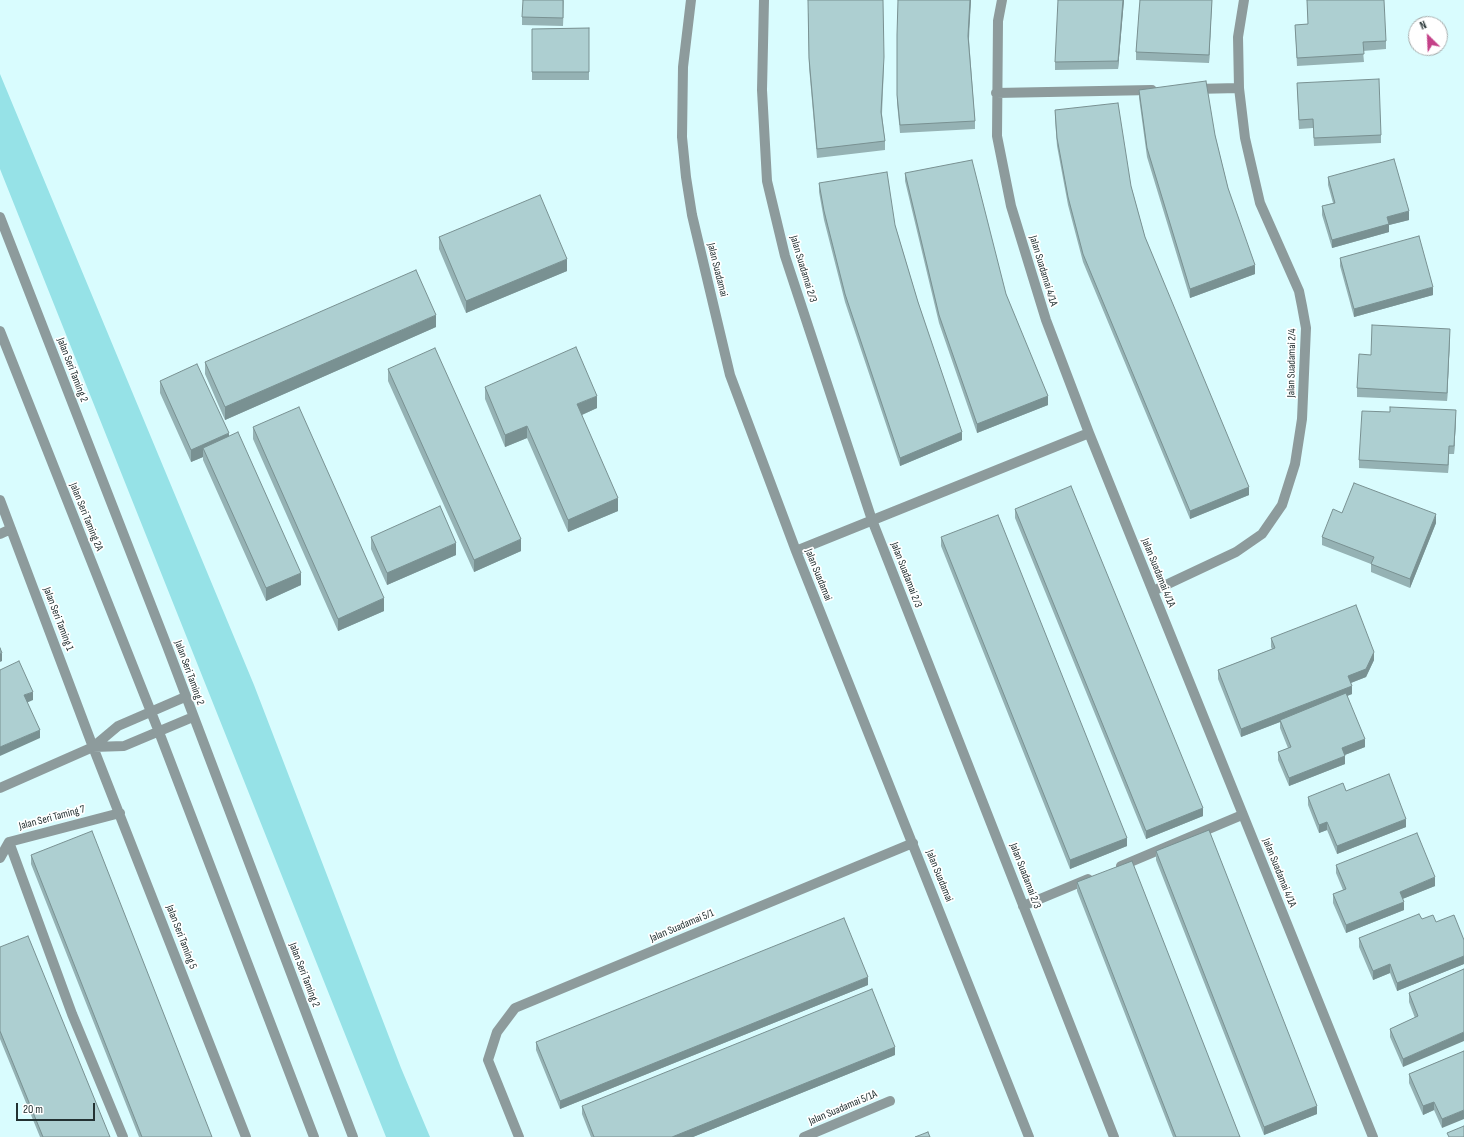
<!DOCTYPE html>
<html>
<head>
<meta charset="utf-8">
<style>
	body { margin:0 }
	#map { position:relative; width:1464px; height:1137px; overflow:hidden; background:#d9fcfe; font-family:"Sofia Sans Condensed",sans-serif }
	canvas { display:block }
	.north { position:absolute; left:1408px; top:16px; width:40px; height:40px; box-sizing:border-box; background:#fff; border:1px solid #a7adad; border-radius:50%; rotate:336deg; font-size:11px; font-weight:700; line-height:16px; text-align:center; color:#233132 }
	.north::after { content:''; display:block; margin:auto; width:14px; height:18px; background:#c44188; clip-path:polygon(50% 0,100% 100%,50% 72%,0 100%) }
	.scale { position:absolute; left:16px; top:1103px; width:79px; height:18px; box-sizing:border-box; border:2px solid #233132; border-top:0; padding-left:5px; font-size:12px; line-height:14px; white-space:nowrap; color:#233132; -webkit-text-stroke:3px #fff; paint-order:stroke }
</style>
</head>
<body>
<div id="map">
<canvas width="1464" height="1137"></canvas>
<div class="north">N</div>
<div class="scale">20 m</div>
</div>
<script>
const c = document.querySelector('canvas').getContext('2d');
c.lineJoin = 'round';
function fill(path, color) {
  c.fillStyle = color;
  c.fill(path, 'evenodd');
}
function poly(rows) {
  const path = new Path2D();
  for (const r of rows) {
    path.moveTo(r[0], r[1]);
    for (let i = 2; i < r.length; i += 2) path.lineTo(r[i], r[i + 1]);
  }
  return path;
}
function trace(path, color, width, dash) {
  c.strokeStyle = color;
  c.lineWidth = width;
  c.lineCap = dash ? 'butt' : 'round';
  c.setLineDash(dash || []);
  c.stroke(path);
}
function label(font, color, halo, rows, align = 'center') {
  c.font = font + ' "Sofia Sans Condensed",sans-serif';
  c.lineWidth = 3.5;
  c.setLineDash([]);
  c.textBaseline = 'middle';
  c.strokeStyle = halo;
  c.fillStyle = color;
  for (const [text, x, y, turn = 0] of rows) {
    c.save();
    c.translate(x, y);
    c.rotate((+turn || 0) * Math.PI / 180);
    c.textAlign = isNaN(turn) ? turn : align;
    if (halo) c.strokeText(text, 0, 0);
    c.fillText(text, 0, 0);
    c.restore();
  }
}
fill(poly([
	[0,74,254,685,401,1068,430,1137,386,1137,0,169]
]), '#96e2e7');
trace(poly([
	[691,0,683,67,682,137,686,177,692,215,730,375,796,551,1029,1137],
	[764,0,762,90,767,181,785,256,872,520,1114,1137],
	[1002,0,998,21,997,136,1011,206,1046,320,1089,433,1373,1137],
	[1194,89,1239,88],
	[996,93,1152,90],
	[0,217,167,646,353,1137],
	[0,331,159,732,314,1137],
	[0,500,93,747,246,1137],
	[0,534,11,529],
	[796,551,1089,433],
	[1153,591,1236,552,1262,534,1282,505,1295,464,1302,419,1306,328,1302,306,1299,291,1260,203,1245,138,1239,88,1238,37,1244,0],
	[93,747,124,746,193,717],
	[0,788,93,747,118,726,185,697],
	[9,842,72,1014,123,1137],
	[0,858,9,842,120,813],
	[1121,866,1242,815],
	[1023,906,1088,879],
	[519,1137,488,1060,497,1032,515,1008,913,843],
	[804,1137,890,1101]
]), '#8d9b9c', 10);
fill(poly([
	[564,0,563,26,522,25,522,17],
	[971,0,969,39,975,121,975,129,900,133,897,103,897,35],
	[1124,0,1118,69,1055,70,1055,62],
	[1140,0,1212,0,1209,63,1136,60,1136,52],
	[1307,0,1386,41,1386,49,1363,51,1364,62,1297,66,1295,25,1308,24],
	[808,13,884,66,882,114,885,141,885,150,817,158,809,67],
	[589,28,589,80,532,80,532,29],
	[1297,83,1381,135,1381,143,1314,146,1313,128,1299,129],
	[1139,90,1215,135,1228,188,1255,274,1190,298,1147,157,1139,98],
	[1055,110,1131,186,1145,237,1249,495,1190,519,1083,262,1068,205,1057,146,1055,119],
	[905,173,1006,294,1048,405,977,433,939,323,905,181],
	[1328,177,1409,220,1389,225,1389,232,1332,248,1322,215,1322,206,1333,203,1328,185],
	[819,183,895,225,918,302,962,440,900,466,845,302,824,220,819,192],
	[439,237,567,271,466,313,439,249],
	[1340,258,1433,295,1354,317,1340,266],
	[436,327,225,420,205,374,205,362],
	[1450,337,1447,401,1357,397,1357,388,1371,355],
	[388,369,521,551,474,572,388,381],
	[160,381,229,437,301,585,266,601,203,460,203,457,191,462,160,393],
	[485,387,597,408,582,415,618,511,568,532,527,438,505,447,485,399],
	[1456,419,1454,454,1449,454,1448,473,1359,468,1359,460],
	[253,427,384,611,338,631,253,439],
	[1015,509,1203,816,1146,839,1015,518],
	[1342,513,1436,523,1410,588,1371,572,1371,564,1322,545,1322,537],
	[371,537,456,555,387,585,371,549],
	[941,537,1127,846,1070,869,941,546],
	[1271,638,1374,660,1366,677,1351,683,1352,694,1347,696,1365,747,1345,755,1345,764,1289,786,1278,760,1278,752,1288,748,1280,728,1280,722,1241,737,1218,679,1218,670,1272,649,1271,647],
	[1346,791,1406,827,1337,854,1327,830,1319,833,1308,805,1308,797],
	[1156,851,1317,1114,1264,1135,1156,860],
	[31,855,212,1137,139,1137,31,864],
	[1336,865,1435,886,1402,899,1404,910,1346,933,1333,903,1333,894,1343,890,1336,873],
	[1077,882,1240,1137,1173,1137,1077,891],
	[1422,919,1436,922,1464,940,1464,964,1397,991,1390,973,1373,980,1359,947,1359,938],
	[0,947,110,1137,40,1137,0,1039],
	[1464,969,1403,1067,1390,1037,1390,1029,1415,1018,1409,1002,1409,993],
	[868,985,560,1109,536,1050,536,1042],
	[1464,1051,1442,1128,1434,1110,1423,1115,1409,1083,1409,1074],
	[895,1055,693,1137,591,1137,582,1114,582,1106]
]), '#95b2b4');
fill(poly([
	[970,0,971,0,968,44,968,36],
	[1123,0,1124,0,1118,69,1118,61],
	[1212,0,1209,63,1209,55],
	[1409,211,1409,220,1389,225,1389,232,1332,248,1332,240,1387,217],
	[567,259,567,271,466,313,466,301],
	[1255,265,1255,274,1190,298,1190,289],
	[1433,287,1433,295,1354,317,1354,309],
	[436,315,436,327,225,420,225,407],
	[1450,329,1450,337,1447,401,1447,393],
	[597,396,597,408,577,417,577,404],
	[1048,396,1048,405,977,433,977,424],
	[1456,410,1456,419,1454,454,1454,446],
	[527,426,527,438,505,447,505,435],
	[962,432,962,440,900,466,900,458],
	[229,433,229,445,203,448,203,457,191,462,191,450],
	[1449,446,1449,454,1448,473,1448,465],
	[1249,487,1249,495,1190,519,1190,511],
	[618,498,618,511,568,532,568,520],
	[1436,514,1436,523,1410,588,1410,579],
	[521,539,521,551,474,572,474,560],
	[456,543,456,555,387,585,387,573],
	[301,573,301,585,266,601,266,588],
	[384,598,384,611,338,631,338,619],
	[1374,652,1374,660,1366,677,1348,684,1348,676],
	[2,653,2,661,0,662,0,654],
	[1352,686,1352,694,1281,722,1280,720,1280,722,1241,737,1241,729],
	[33,692,33,700,24,704,24,695],
	[40,730,40,738,0,756,0,747],
	[1365,739,1365,747,1342,756,1342,748],
	[1345,756,1345,764,1289,786,1289,778],
	[1203,808,1203,816,1146,839,1146,831],
	[1406,819,1406,827,1337,854,1337,846],
	[1327,822,1327,830,1319,833,1319,825],
	[1127,838,1127,846,1070,869,1070,860],
	[1435,877,1435,886,1400,900,1400,892],
	[1404,902,1404,910,1346,933,1346,925],
	[1464,956,1464,964,1397,991,1397,983],
	[1390,964,1390,973,1373,980,1373,971],
	[868,977,868,985,560,1109,560,1101],
	[1464,1032,1464,1041,1403,1067,1403,1059],
	[895,1047,895,1055,693,1137,672,1137],
	[1434,1102,1434,1110,1423,1115,1423,1106],
	[1317,1106,1317,1114,1264,1135,1264,1127],
	[1464,1110,1464,1119,1442,1128,1442,1119]
]), '#799192');
const building = poly([
	[523,0,563,0,563,18,522,17,523,0],
	[808,0,883,0,884,57,881,112,885,141,817,149,809,58,808,0],
	[898,0,970,0,968,36,975,121,900,125,897,95,897,35,898,0],
	[1058,0,1123,0,1118,61,1055,62,1058,0],
	[1140,0,1212,0,1209,55,1136,52,1139,12,1140,0],
	[1307,0,1384,0,1386,41,1363,42,1364,54,1297,58,1295,25,1308,24,1307,0],
	[589,28,589,72,532,72,532,29,589,28],
	[1379,79,1381,135,1314,138,1313,119,1299,120,1297,83,1379,79],
	[1206,81,1215,135,1228,188,1255,265,1190,289,1147,148,1139,90,1206,81],
	[1118,103,1131,186,1145,237,1249,487,1190,511,1083,254,1068,197,1057,138,1055,110,1118,103],
	[1394,159,1409,211,1387,217,1389,224,1332,240,1322,206,1335,203,1328,177,1394,159],
	[972,160,1006,294,1048,396,977,424,939,315,905,173,972,160],
	[887,172,895,225,918,302,962,432,900,458,845,294,824,211,819,183,887,172],
	[540,195,567,259,466,301,439,237,540,195],
	[1419,236,1433,287,1354,309,1340,258,1419,236],
	[416,270,436,315,225,407,205,362,416,270],
	[1372,325,1450,329,1447,393,1357,388,1359,354,1371,355,1372,325],
	[576,347,597,396,577,404,618,498,568,520,527,426,505,435,485,387,576,347],
	[435,348,521,539,474,560,388,369,435,348],
	[197,364,229,433,191,450,160,381,197,364],
	[299,407,384,598,338,619,253,427,299,407],
	[1390,407,1456,410,1454,446,1449,446,1448,465,1359,460,1362,411,1390,412,1390,407],
	[238,432,301,573,266,588,203,448,238,432],
	[1354,483,1436,514,1410,579,1371,564,1374,557,1322,537,1333,509,1342,513,1354,483],
	[1071,486,1203,808,1146,831,1015,509,1071,486],
	[440,506,456,543,387,573,371,537,440,506],
	[998,515,1127,838,1070,860,941,537,998,515],
	[1356,605,1374,652,1366,669,1348,676,1352,686,1241,729,1218,670,1275,648,1271,638,1356,605],
	[0,648,2,653,0,654,0,648],
	[19,661,33,692,24,695,40,730,0,747,0,670,19,661],
	[1346,693,1365,739,1342,748,1345,756,1289,778,1278,752,1291,747,1280,720,1346,693],
	[1389,774,1406,819,1337,846,1327,822,1319,825,1308,797,1343,783,1346,791,1389,774],
	[1209,830,1317,1106,1264,1127,1156,851,1209,830],
	[92,831,212,1137,142,1137,31,855,92,831],
	[1417,833,1435,877,1400,892,1404,902,1346,925,1333,894,1346,889,1336,865,1417,833],
	[1132,861,1240,1137,1176,1137,1077,882,1132,861],
	[1419,914,1422,919,1433,915,1436,922,1454,915,1464,940,1464,956,1397,983,1390,964,1373,971,1359,938,1419,914],
	[844,918,868,977,560,1101,536,1042,844,918],
	[28,936,110,1137,43,1137,0,1031,0,947,28,936],
	[1464,969,1464,1032,1403,1059,1390,1029,1418,1016,1409,993,1464,969],
	[872,989,895,1047,672,1137,594,1137,582,1106,872,989],
	[1464,1051,1464,1110,1442,1119,1434,1102,1423,1106,1409,1074,1464,1051],
	[1464,1126,1464,1137,1449,1137,1447,1133,1464,1126],
	[928,1132,930,1137,915,1137,928,1132]
]);
fill(building, '#adcfd1');
trace(building, '#799192', 1);
label('11px', '#233132', '#fff', [
	["Jalan Suadamai 2/3",803,269,73],
	["Jalan Suadamai",717,270,76],
	["Jalan Suadamai 4/1A",1043,271,73],
	["Jalan Suadamai 2/4",1292,363,-89],
	["Jalan Seri Taming 2",72,370,69],
	["Jalan Seri Taming 2A",86,517,68],
	["Jalan Suadamai 4/1A",1158,573,68],
	["Jalan Suadamai",818,575,68],
	["Jalan Suadamai 2/3",906,575,69],
	["Jalan Seri Taming 1",58,619,69],
	["Jalan Seri Taming 2",189,673,70],
	["Jalan Seri Taming 7",52,818,-15],
	["Jalan Suadamai 4/1A",1279,873,68],
	["Jalan Suadamai",939,876,68],
	["Jalan Suadamai 2/3",1025,876,69],
	["Jalan Suadamai 5/1",682,926,-23],
	["Jalan Seri Taming 5",181,937,69],
	["Jalan Seri Taming 2",304,975,69],
	["Jalan Suadamai 5/1A",843,1108,-23]
]);
</script>
</body>
</html>
